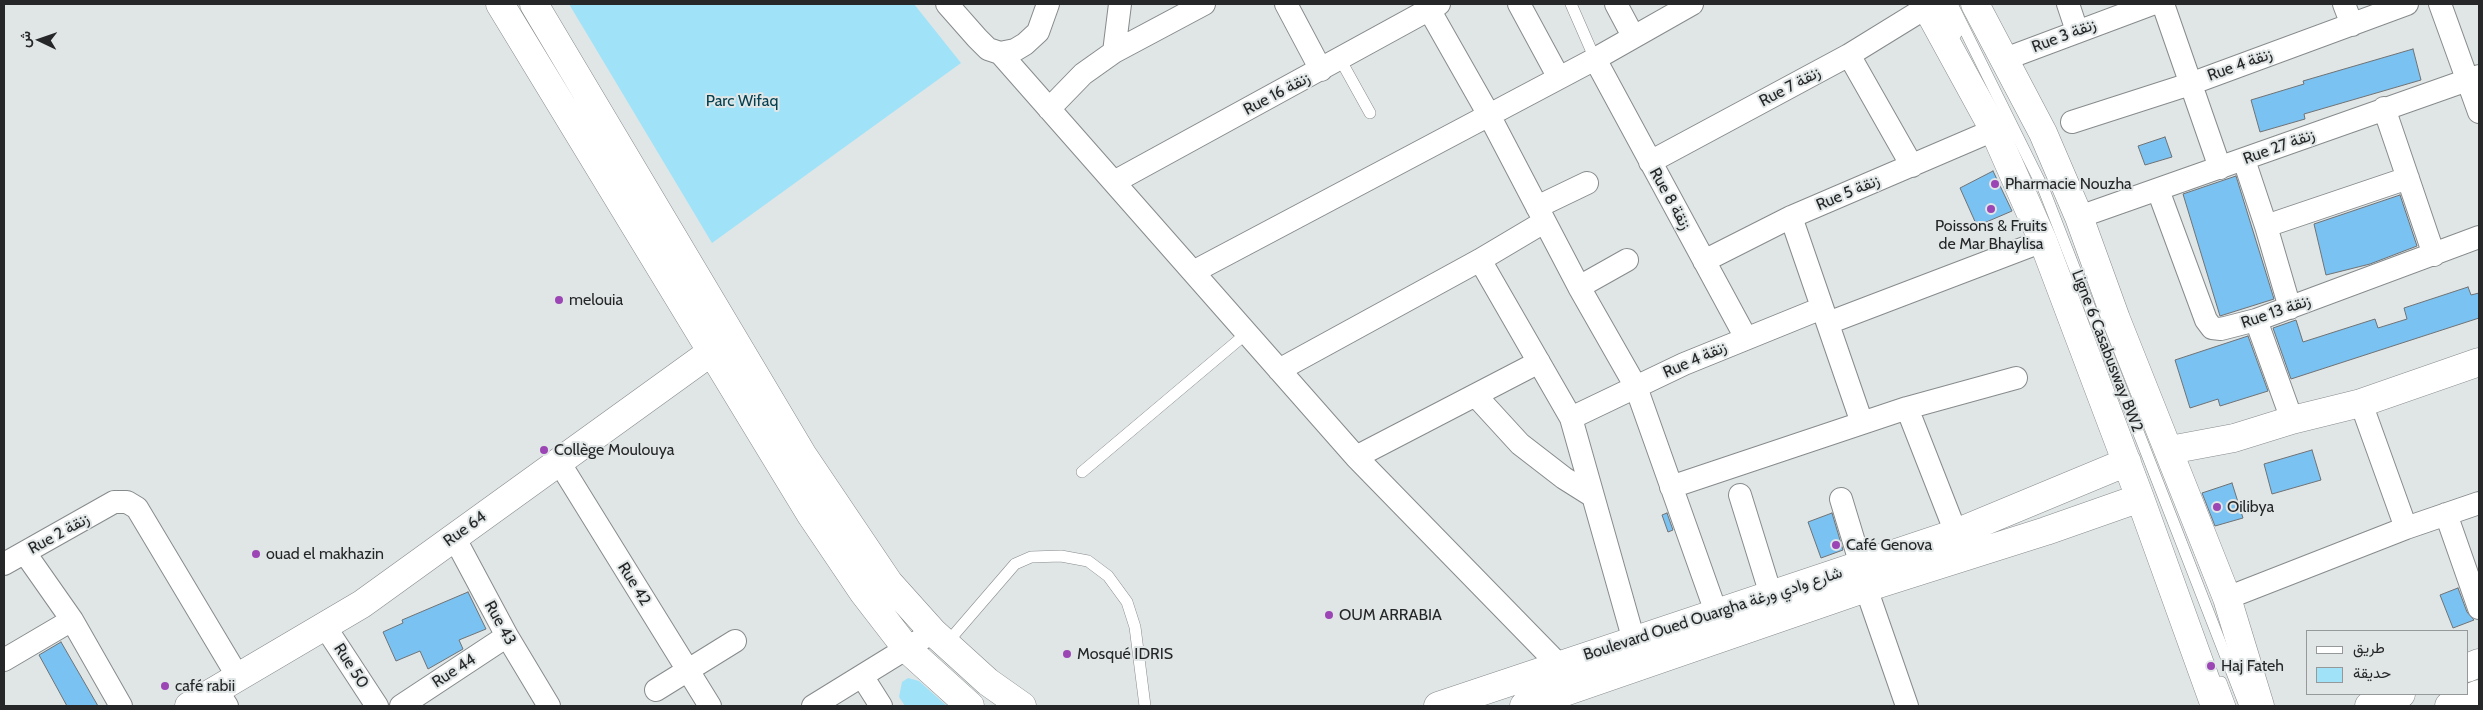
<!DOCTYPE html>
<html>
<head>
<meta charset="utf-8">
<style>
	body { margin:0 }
	#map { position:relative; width:2483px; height:710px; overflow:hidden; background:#e0e5e6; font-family:Cabin,Vazirmatn,sans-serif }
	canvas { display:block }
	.frame { position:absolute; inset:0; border:5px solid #262728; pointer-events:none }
	.legend { position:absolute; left:2306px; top:630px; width:162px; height:65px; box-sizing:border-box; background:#e0e5e6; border:1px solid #96999a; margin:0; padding:6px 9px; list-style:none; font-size:15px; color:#262728 }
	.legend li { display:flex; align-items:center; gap:10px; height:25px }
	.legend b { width:25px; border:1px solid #96999a }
	.north { position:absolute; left:15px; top:15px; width:50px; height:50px; -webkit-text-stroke:4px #e0e5e6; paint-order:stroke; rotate:273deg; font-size:14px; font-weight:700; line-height:20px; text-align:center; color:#262728 }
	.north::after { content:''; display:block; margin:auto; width:18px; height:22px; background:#262728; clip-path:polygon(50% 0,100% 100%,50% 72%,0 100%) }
</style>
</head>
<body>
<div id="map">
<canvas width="2483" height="710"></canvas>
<div class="frame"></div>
<ul class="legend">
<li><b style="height:6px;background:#fff"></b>طريق</li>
<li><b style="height:14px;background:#a0e3f8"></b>حديقة</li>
</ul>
<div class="north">ش</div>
</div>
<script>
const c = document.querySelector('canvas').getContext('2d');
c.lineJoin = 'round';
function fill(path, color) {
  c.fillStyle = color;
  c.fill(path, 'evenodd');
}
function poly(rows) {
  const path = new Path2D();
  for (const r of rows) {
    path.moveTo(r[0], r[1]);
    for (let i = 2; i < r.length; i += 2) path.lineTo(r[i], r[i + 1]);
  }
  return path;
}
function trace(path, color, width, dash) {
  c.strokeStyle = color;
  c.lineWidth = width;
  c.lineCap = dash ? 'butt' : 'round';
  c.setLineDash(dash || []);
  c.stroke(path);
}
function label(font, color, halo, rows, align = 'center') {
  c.font = font + ' Cabin,Vazirmatn,sans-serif';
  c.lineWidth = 4;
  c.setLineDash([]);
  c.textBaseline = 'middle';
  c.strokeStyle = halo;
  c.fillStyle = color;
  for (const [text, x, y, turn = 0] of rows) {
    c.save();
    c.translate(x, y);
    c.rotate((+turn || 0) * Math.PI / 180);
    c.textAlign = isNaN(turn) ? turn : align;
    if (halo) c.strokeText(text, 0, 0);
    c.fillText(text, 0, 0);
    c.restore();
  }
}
fill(poly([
	[569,4,914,4,961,63,712,243],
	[908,678,919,681,947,706,905,706,899,697,902,682]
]), '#a0e3f8');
const building = poly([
	[2413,49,2421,80,2304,114,2305,119,2260,132,2251,100,2304,84,2303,81,2413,49],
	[2165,137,2172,157,2145,165,2138,146,2165,137],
	[1993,171,2012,211,1977,226,1960,188,1993,171],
	[2236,176,2274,299,2220,316,2183,194,2236,176],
	[2400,195,2417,246,2370,264,2326,275,2314,224,2400,195],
	[2468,287,2471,295,2479,293,2479,318,2291,379,2273,328,2296,320,2303,342,2375,319,2378,328,2407,319,2404,308,2468,287],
	[2248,336,2268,391,2220,406,2218,399,2190,408,2175,360,2248,336],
	[2312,450,2321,480,2272,494,2264,464,2312,450],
	[2232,483,2243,518,2215,526,2202,493,2232,483],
	[1667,513,1673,530,1668,532,1662,515,1667,513],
	[1832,513,1843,550,1821,558,1808,522,1832,513],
	[2458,588,2467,612,2474,620,2453,628,2440,595,2458,588],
	[468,592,486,629,459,640,463,649,428,669,420,651,396,661,383,632,403,623,402,620,468,592],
	[61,642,98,706,67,706,39,655,61,642]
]);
fill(building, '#7ac2f2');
trace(building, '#6f7274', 1);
const lane = poly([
	[1571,4,1595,59],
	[1942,4,1956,34],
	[1952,4,2044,190,2245,706],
	[1340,59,1370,113],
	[1082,472,1247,333],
	[946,644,1015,564,1031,557,1061,556,1088,561,1108,576,1127,602,1135,627,1145,706],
	[2221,682,2230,706]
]);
const street = poly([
	[947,4,977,38,988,49,1000,53,1356,457,1559,665],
	[1286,4,1321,70],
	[1426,4,1489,115,1579,287,1636,387,1722,629],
	[1519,4,1559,78],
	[1616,4,1633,36],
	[2068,4,2077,31],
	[2163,4,2220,168],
	[2344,4,2352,25],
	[2440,4,2479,112],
	[1114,52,1120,4],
	[1000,53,1015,50,1025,44,1038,32,1048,4],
	[1849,55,1912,166],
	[1595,59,1746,338],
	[2005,59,2152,4],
	[2384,108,2434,255],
	[1049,109,1083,74,1114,52,1204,4],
	[2072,122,2190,84,2407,4],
	[2244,160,2266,226,2290,308],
	[1650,162,1849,55,1927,7],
	[1114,182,1439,4],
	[2158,190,2206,320,2212,328,2221,329,2256,320,2479,237],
	[1537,207,1587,183],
	[1791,217,1862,423],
	[2079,217,2479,76],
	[2266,226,2408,178],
	[1480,260,1571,418,1634,641],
	[1704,261,1791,217,1994,130],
	[1193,272,1595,59,1692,4],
	[1579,287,1627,260],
	[2256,320,2292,420],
	[1828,323,2043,241],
	[1279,370,1480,260,1544,222],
	[1476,396,1520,444,1564,478,1591,495],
	[2361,403,2406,528],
	[1907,408,1956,533],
	[1571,418,1684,364,1822,308],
	[1356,457,1539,362],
	[559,462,710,706],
	[1671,487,1907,408,2016,378],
	[1740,495,1771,595],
	[1841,499,1861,565],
	[2446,514,2479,608],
	[454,537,507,636,549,706],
	[25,553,72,620,121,706],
	[4,564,114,502,127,502,137,508,238,677],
	[1866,588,1907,706],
	[2227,598,2406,528,2479,503],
	[324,625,377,706],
	[4,660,72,620],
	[862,676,881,706],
	[217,690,227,706],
	[656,690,735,641],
	[401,706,507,636],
	[813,706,933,632]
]);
const secondary = poly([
	[500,4,811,515,863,592,907,649,970,706],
	[534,4,802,454,889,583,933,632,988,682,1022,706],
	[1925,4,1994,130,2043,241,2140,498,2215,706],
	[1975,4,2043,133,2079,217,2116,319,2227,598,2260,706],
	[2170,450,2234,438,2292,420,2361,403,2479,362],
	[2467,668,2479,663],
	[189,706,362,604,725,342],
	[1438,706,1956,533,2127,462],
	[1524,706,1866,588,2046,531,2140,498],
	[2369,706,2401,694],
	[2449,706,2479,694]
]);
trace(lane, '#878b8c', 12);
trace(street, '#878b8c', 24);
trace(secondary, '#878b8c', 29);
trace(lane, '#fff', 11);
trace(street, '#fff', 22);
trace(secondary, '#fff', 28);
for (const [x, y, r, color] of [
	[1995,184,5,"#9b46b4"],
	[1991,209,5,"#9b46b4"],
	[559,300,5,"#9b46b4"],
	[544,450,5,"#9b46b4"],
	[2217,507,5,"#9b46b4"],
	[1836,545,5,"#9b46b4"],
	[256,554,5,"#9b46b4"],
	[1329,615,5,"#9b46b4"],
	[1067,654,5,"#9b46b4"],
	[2211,666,5,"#9b46b4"],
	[165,686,5,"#9b46b4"]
]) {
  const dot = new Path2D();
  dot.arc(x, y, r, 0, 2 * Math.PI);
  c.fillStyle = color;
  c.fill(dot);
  trace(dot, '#e0e5e6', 2);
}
label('16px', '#262728', '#e0e5e6', [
	["Rue 3 زنقة",2064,36,-21],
	["Rue 4 زنقة",2240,65,-20],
	["Rue 7 زنقة",1790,87,-28],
	["Rue 16 زنقة",1277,94,-28],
	["Rue 27 زنقة",2279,147,-20],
	["Rue 5 زنقة",1848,193,-23],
	["Rue 8 زنقة",1670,199,61],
	["Rue 13 زنقة",2276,312,-19],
	["Ligne 6 Casabusway BW2",2107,351,69],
	["Rue 4 زنقة",1695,360,-24],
	["Rue 64",465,529,-36],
	["Rue 2 زنقة",59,534,-29],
	["Rue 42",634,584,58],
	["Boulevard Oued Ouargha شارع وادي ورغة",1713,614,-18],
	["Rue 43",500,623,61],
	["Rue 50",351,666,57],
	["Rue 44",454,671,-33]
]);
label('16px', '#034150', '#e0e5e6', [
	["Parc Wifaq",742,101]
]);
label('16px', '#262728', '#e0e5e6', [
	["Pharmacie Nouzha",2005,184],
	["Poissons & Fruits",1991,226,"center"],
	["de Mar Bhaylisa",1991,244,"center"],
	["melouia",569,300],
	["Collège Moulouya",554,450],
	["Oilibya",2227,507],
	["Café Genova",1846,545],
	["ouad el makhazin",266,554],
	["OUM ARRABIA",1339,615],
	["Mosqué IDRIS",1077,654],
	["Haj Fateh",2221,666],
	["café rabii",175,686]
], 'left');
</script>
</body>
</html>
